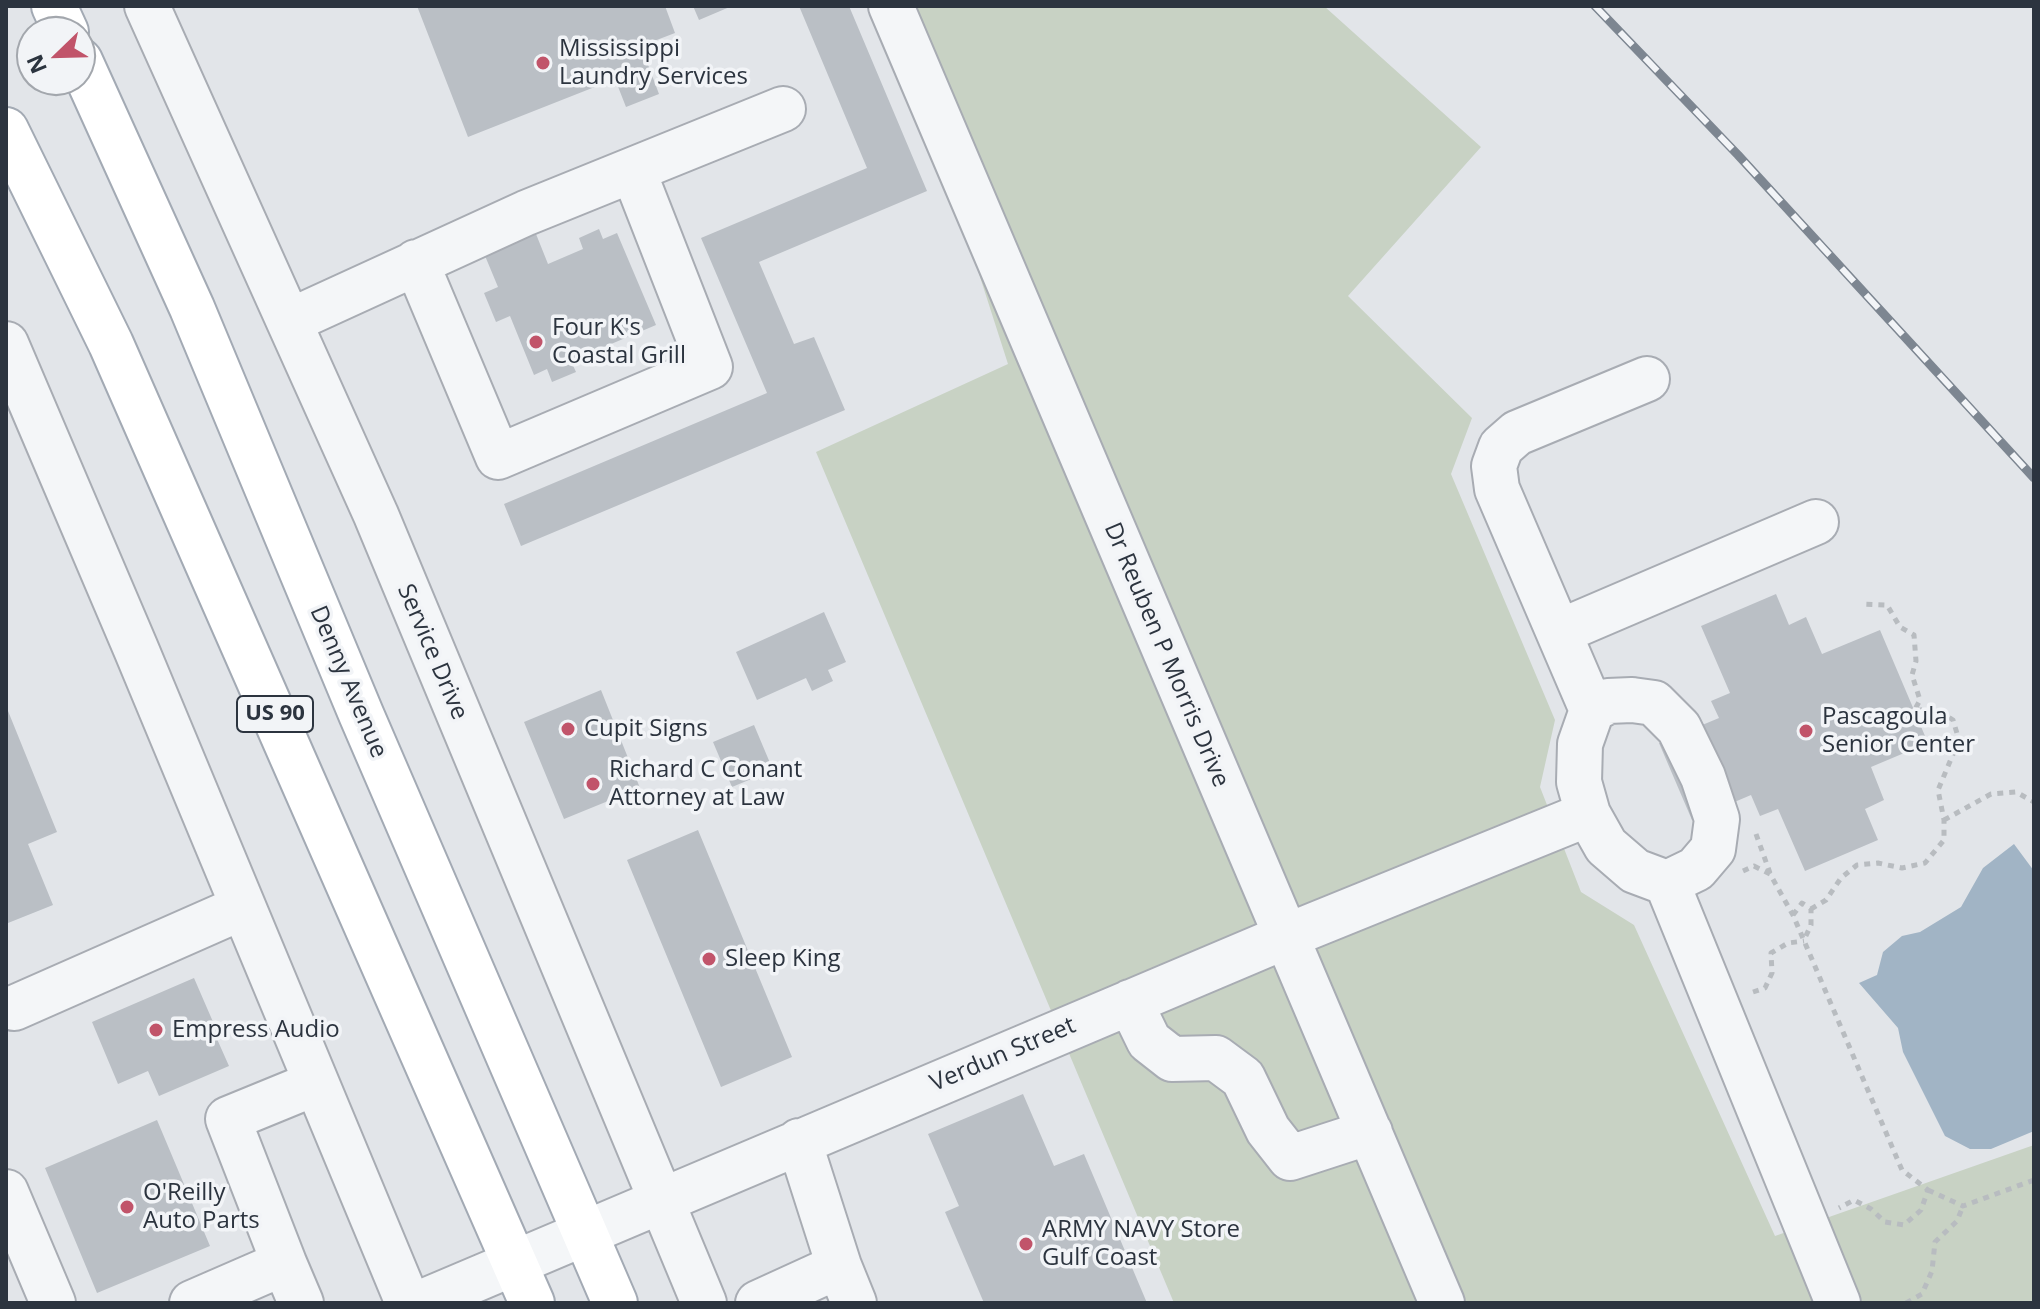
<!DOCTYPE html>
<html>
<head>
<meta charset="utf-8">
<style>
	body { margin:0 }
	#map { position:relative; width:2040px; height:1309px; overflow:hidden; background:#e2e5e9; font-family:"Open Sans",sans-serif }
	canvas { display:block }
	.frame { position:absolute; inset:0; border:8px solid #2c343f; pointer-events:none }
	.north { position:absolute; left:16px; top:16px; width:80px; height:80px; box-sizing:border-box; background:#f2f4f7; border:2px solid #a3a7ad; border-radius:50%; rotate:247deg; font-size:22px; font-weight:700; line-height:32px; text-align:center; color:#2c343f }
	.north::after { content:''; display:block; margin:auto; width:28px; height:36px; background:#c1546a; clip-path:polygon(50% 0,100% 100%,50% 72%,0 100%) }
</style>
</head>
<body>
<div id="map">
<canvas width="2040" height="1309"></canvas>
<div class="frame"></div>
<div class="north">N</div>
</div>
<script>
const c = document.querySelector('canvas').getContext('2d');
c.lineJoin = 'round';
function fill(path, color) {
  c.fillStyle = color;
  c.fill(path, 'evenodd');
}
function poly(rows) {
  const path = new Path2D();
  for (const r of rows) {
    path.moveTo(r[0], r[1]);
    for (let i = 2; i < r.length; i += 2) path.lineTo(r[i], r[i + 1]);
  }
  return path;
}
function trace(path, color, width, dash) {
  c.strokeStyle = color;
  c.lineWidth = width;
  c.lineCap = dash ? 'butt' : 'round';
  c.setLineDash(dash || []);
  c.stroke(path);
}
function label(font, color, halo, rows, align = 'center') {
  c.font = font + ' "Open Sans",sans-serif';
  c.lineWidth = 7;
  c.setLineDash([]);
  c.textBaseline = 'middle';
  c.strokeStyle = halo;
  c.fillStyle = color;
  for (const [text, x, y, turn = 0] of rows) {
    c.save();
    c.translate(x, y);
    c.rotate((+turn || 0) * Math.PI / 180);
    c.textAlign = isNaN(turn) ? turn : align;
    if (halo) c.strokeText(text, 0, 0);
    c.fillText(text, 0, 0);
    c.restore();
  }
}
fill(poly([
	[893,6,1324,6,1481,147,1348,296,1472,418,1451,474,1555,720,1540,787,1581,892,1634,925,1775,1236,2034,1145,2034,1303,1174,1303,816,452,1008,364]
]), '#c8d2c4');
fill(poly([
	[2014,844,2034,871,2034,1131,1991,1149,1970,1149,1945,1136,1903,1052,1898,1028,1859,983,1877,975,1883,952,1902,936,1920,932,1961,907,1983,868]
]), '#a1b4c5');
fill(poly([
	[417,6,665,6,675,33,641,46,659,94,626,107,615,79,468,137],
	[693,6,732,6,699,20],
	[799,6,849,6,927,191,759,262,794,344,814,337,845,410,521,546,504,504,767,393,701,238,867,168],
	[534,229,548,264,583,249,579,238,599,229,603,239,617,233,656,325,571,361,576,372,552,382,547,369,534,375,510,316,496,322,484,293,498,287,483,251],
	[1776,594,1789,625,1806,617,1822,654,1880,630,1928,743,1871,767,1884,800,1865,809,1878,840,1805,871,1778,809,1760,816,1751,795,1692,820,1659,743,1719,718,1711,701,1730,693,1701,626],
	[824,612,846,662,828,670,833,681,812,691,806,678,757,700,736,652],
	[601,690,640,788,564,819,524,722],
	[6,706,57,832,28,844,53,905,8,923,6,917],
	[754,725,773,770,732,787,713,742],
	[698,830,792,1057,721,1087,627,860],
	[194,978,220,1038,217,1039,229,1066,159,1096,148,1071,118,1084,92,1022],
	[1023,1094,1054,1166,1084,1154,1147,1303,984,1303,945,1212,959,1206,928,1134],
	[157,1120,210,1246,97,1293,45,1168]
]), '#babfc5');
const minor = poly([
	[147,6,376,515,704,1303],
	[891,6,1442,1303],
	[416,262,498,457,710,367,633,170],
	[290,321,526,213,783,109],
	[6,344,136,649,408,1303],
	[1559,632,1816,522],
	[1632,700,1654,703,1679,728,1703,777,1717,819,1713,849,1696,869,1667,883,1635,871,1606,846,1588,814,1579,782,1580,744,1592,710,1608,701,1632,700],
	[1592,710,1497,489,1494,466,1501,447,1517,433,1647,379],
	[1667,883,1838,1303],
	[1130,1002,1149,1041,1172,1059,1216,1058,1243,1078,1268,1130,1290,1158,1370,1132],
	[14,1008,243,907],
	[799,1141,839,1266],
	[6,1192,53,1303],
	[284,1263,228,1119,316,1083],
	[192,1303,284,1263,301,1303],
	[420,1303,1287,936,1588,814],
	[758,1303,839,1266,854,1303]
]);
const major = poly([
	[54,6,66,32],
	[80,61,192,308,361,714,615,1303],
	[6,130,111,344,532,1303]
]);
trace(minor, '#a8acb3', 48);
trace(major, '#a3aab4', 48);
trace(poly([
	[1944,820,1991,794,2016,792,2034,802],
	[1756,834,1770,873],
	[1743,871,1754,866,1770,874,1793,915,1902,1170,1928,1190,1921,1210,1904,1225,1885,1222,1871,1209,1854,1200,1839,1208],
	[1811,909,1826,900,1841,878,1857,865,1878,863,1902,868,1925,863,1944,840,1944,820,1938,790,1959,740,1953,720,1935,708,1914,711,1920,700,1912,675,1916,661,1914,635,1900,627,1887,605,1863,604],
	[1793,915,1802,903,1811,909,1811,925,1804,940],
	[1753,992,1765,988,1772,973,1771,953,1788,943,1804,941],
	[1928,1190,1963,1206,2034,1180],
	[1906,1303,1922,1294,1932,1271,1935,1242,1957,1221,1963,1206]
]), '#b8bcc0', 5, [6, 6]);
trace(minor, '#f4f6f8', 44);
trace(major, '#fff', 44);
const rail = poly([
	[1595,6,1738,155,2034,478]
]);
trace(rail, '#7d8691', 9);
trace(rail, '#f2f4f7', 6, [18]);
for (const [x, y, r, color] of [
	[543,63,8,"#c1546a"],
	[536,342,8,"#c1546a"],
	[568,729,8,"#c1546a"],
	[1806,731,8,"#c1546a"],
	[593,784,8,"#c1546a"],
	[709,959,8,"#c1546a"],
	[156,1030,8,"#c1546a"],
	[127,1207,8,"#c1546a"],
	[1026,1244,8,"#c1546a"]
]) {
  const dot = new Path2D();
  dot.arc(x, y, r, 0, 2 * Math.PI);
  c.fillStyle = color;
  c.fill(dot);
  trace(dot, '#f2f4f7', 3);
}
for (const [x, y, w] of [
	[275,714,76]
]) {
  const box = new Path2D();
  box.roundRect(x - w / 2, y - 18, w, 36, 6);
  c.fillStyle = '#f2f4f7';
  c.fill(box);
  trace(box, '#2c343f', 2);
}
label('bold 22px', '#2c343f', null, [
	["US 90",275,714]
]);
label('24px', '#2c343f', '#f2f4f7', [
	["Mississippi",559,49],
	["Laundry Services",559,77],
	["Four K's",552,328],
	["Coastal Grill",552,356],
	["Pascagoula",1822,717],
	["Senior Center",1822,745],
	["Cupit Signs",584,729],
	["Richard C Conant",609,770],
	["Attorney at Law",609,798],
	["Sleep King",725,959],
	["Empress Audio",172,1030],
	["O'Reilly",143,1193],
	["Auto Parts",143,1221],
	["ARMY NAVY Store",1042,1230],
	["Gulf Coast",1042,1258]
], 'left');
label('24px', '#2c343f', '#f2f4f7', [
	["Service Drive",432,652,67],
	["Dr Reuben P Morris Drive",1166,655,67],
	["Denny Avenue",348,682,67],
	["Verdun Street",1003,1055,-23]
]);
</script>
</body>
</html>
